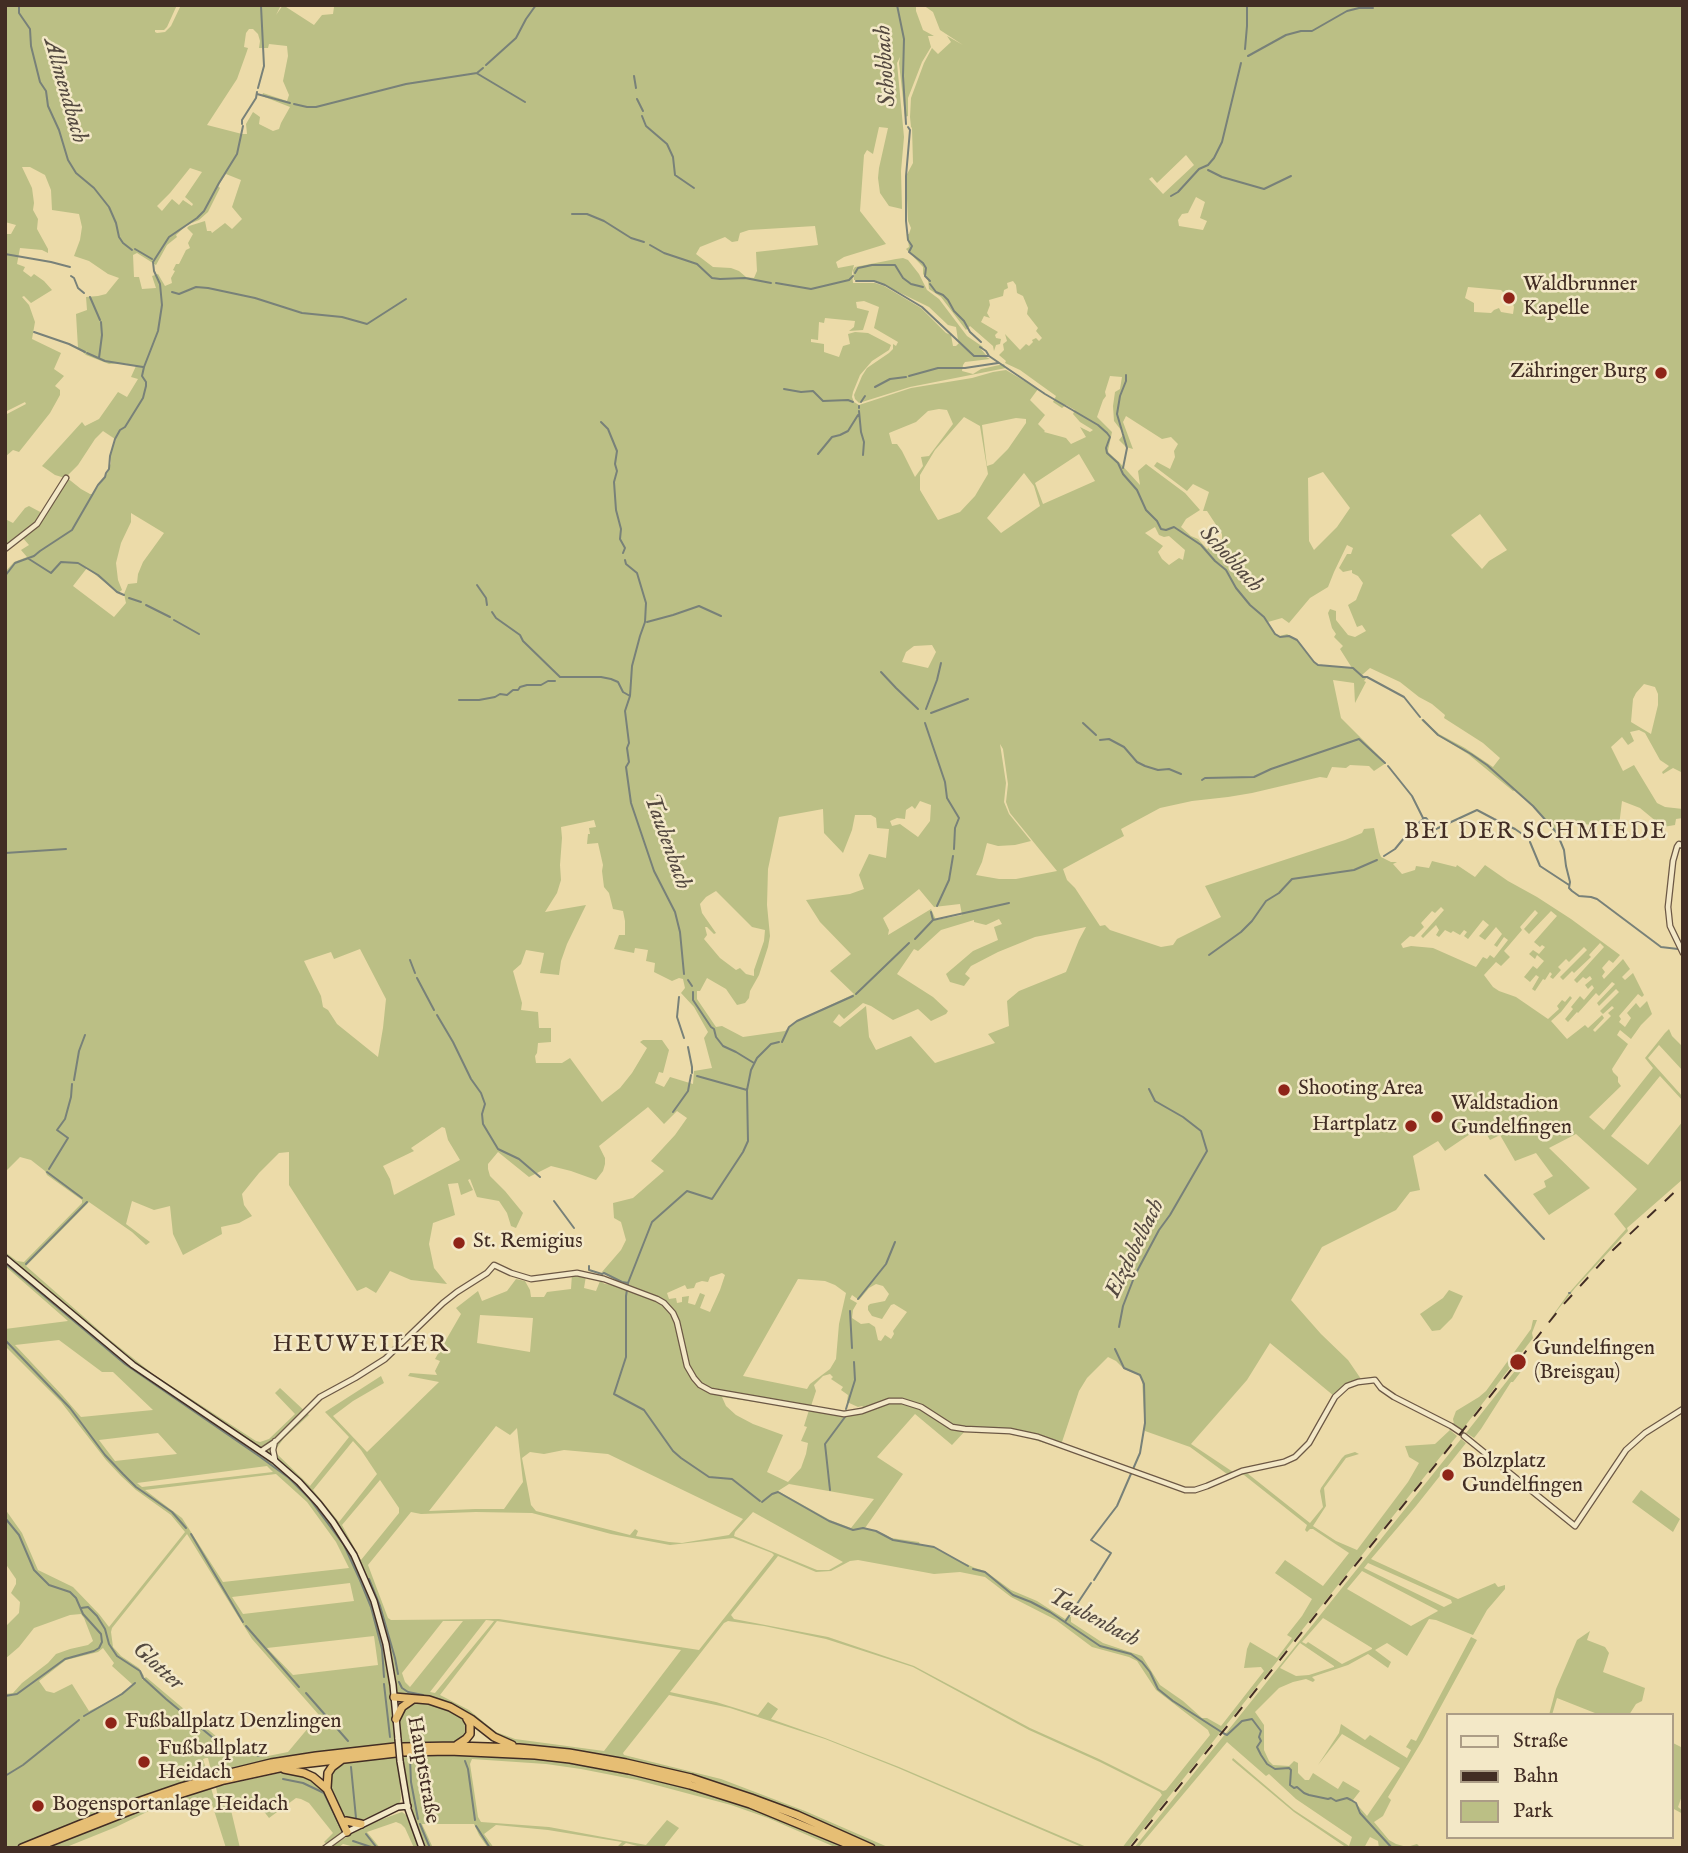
<!DOCTYPE html>
<html>
<head>
<meta charset="utf-8">
<style>
	body { margin:0 }
	#map { position:relative; width:1688px; height:1853px; overflow:hidden; background:#ecdba9; font-family:"IM FELL English",serif }
	canvas { display:block }
	.frame { position:absolute; inset:0; border:7px solid #422d24; pointer-events:none }
	.legend { position:absolute; left:1446px; top:1713px; width:228px; height:126px; box-sizing:border-box; background:#f3e8c7; border:2px solid #ac9d86; margin:0; padding:9px 12px; list-style:none; font-size:21px; color:#422d24 }
	.legend li { display:flex; align-items:center; gap:14px; height:35px }
	.legend b { width:35px; border:2px solid #ac9d86 }
</style>
</head>
<body>
<div id="map">
<canvas width="1688" height="1853"></canvas>
<div class="frame"></div>
<ul class="legend">
<li><b style="height:9px;background:#f3e8c7"></b>Straße</li>
<li><b style="height:9px;background:#422d24"></b>Bahn</li>
<li><b style="height:19px;background:#bbbf85"></b>Park</li>
</ul>
</div>
<script>
const c = document.querySelector('canvas').getContext('2d');
c.lineJoin = 'round';
function fill(path, color) {
  c.fillStyle = color;
  c.fill(path, 'evenodd');
}
function poly(rows) {
  const path = new Path2D();
  for (const r of rows) {
    path.moveTo(r[0], r[1]);
    for (let i = 2; i < r.length; i += 2) path.lineTo(r[i], r[i + 1]);
  }
  return path;
}
function trace(path, color, width, dash) {
  c.strokeStyle = color;
  c.lineWidth = width;
  c.lineCap = dash ? 'butt' : 'round';
  c.setLineDash(dash || []);
  c.stroke(path);
}
function label(font, color, halo, rows, align = 'center') {
  c.font = font + ' "IM FELL English",serif';
  c.lineWidth = 5;
  c.setLineDash([]);
  c.textBaseline = 'middle';
  c.strokeStyle = halo;
  c.fillStyle = color;
  for (const [text, x, y, turn = 0] of rows) {
    c.save();
    c.translate(x, y);
    c.rotate((+turn || 0) * Math.PI / 180);
    c.textAlign = isNaN(turn) ? turn : align;
    if (halo) c.strokeText(text, 0, 0);
    c.fillText(text, 0, 0);
    c.restore();
  }
}
fill(poly([
	[5,5,177,5,167,27,164,30,155,30,155,32,157,33,165,32,171,26,181,5,281,5,276,15,283,5,314,25,322,15,333,14,334,7,332,5,916,5,916,11,923,30,934,36,928,36,931,47,922,62,908,98,908,116,905,117,899,63,900,57,897,63,904,137,901,171,902,209,889,206,880,193,878,178,879,168,888,128,879,127,873,154,867,150,864,155,860,211,886,244,844,257,836,262,838,268,854,265,852,273,853,283,875,283,884,286,921,308,946,333,951,335,953,346,956,346,959,343,974,356,958,340,956,327,948,325,929,307,874,280,854,280,853,270,855,267,896,259,903,258,908,260,919,274,927,290,939,299,967,336,983,347,981,349,986,355,984,356,990,359,965,362,963,365,962,371,973,374,981,369,1004,364,1006,368,910,387,859,403,855,399,854,395,862,376,867,368,889,353,893,349,893,344,896,346,898,342,874,328,879,307,864,301,856,302,857,308,869,311,863,330,849,331,854,327,855,321,825,318,824,323,819,322,818,340,811,339,811,342,824,344,824,352,839,357,843,346,850,344,848,334,855,332,868,333,891,345,889,350,872,361,860,375,853,392,852,397,854,402,859,405,911,388,972,378,993,372,1006,370,1038,389,1030,400,1045,415,1038,424,1045,431,1044,432,1066,438,1071,444,1086,437,1080,427,1090,432,1093,430,1080,422,1073,414,1075,410,1066,405,1062,408,1053,402,1056,396,1020,370,1005,363,1006,361,999,355,1004,350,1003,344,1007,341,1005,334,1020,350,1026,344,1029,346,1033,342,1032,340,1036,338,1039,341,1042,338,1036,331,1038,328,1027,314,1028,308,1023,296,1017,293,1016,285,1013,281,1007,283,1008,288,1004,290,1003,296,989,300,990,305,987,313,990,318,984,316,981,322,998,332,995,335,996,338,1001,339,1000,344,996,345,994,351,993,346,970,326,966,330,941,297,929,289,928,280,923,274,923,267,906,249,909,247,907,234,909,234,911,228,908,221,906,176,913,163,912,128,911,127,910,117,911,98,924,63,932,48,938,54,951,42,947,36,963,45,940,30,933,12,923,5,1683,5,1683,773,1673,768,1663,774,1662,772,1669,766,1660,760,1645,733,1639,730,1630,732,1634,741,1628,745,1622,737,1611,747,1623,771,1634,765,1657,803,1665,807,1683,809,1683,818,1676,819,1675,825,1663,827,1640,808,1622,801,1619,826,1576,824,1569,820,1566,823,1563,823,1562,833,1557,833,1533,806,1515,790,1513,791,1468,754,1437,735,1421,720,1422,719,1439,734,1465,748,1493,767,1500,758,1483,743,1444,718,1445,715,1432,704,1419,697,1400,682,1370,668,1362,675,1367,677,1364,681,1366,682,1355,703,1354,683,1333,680,1341,718,1386,763,1374,771,1369,766,1350,765,1346,768,1332,767,1327,778,1320,777,1252,793,1228,797,1192,801,1160,808,1121,829,1124,836,1063,869,1067,880,1075,888,1100,926,1105,925,1110,930,1161,947,1173,945,1177,939,1221,917,1205,886,1345,840,1362,833,1364,829,1374,828,1379,852,1381,857,1391,862,1397,862,1393,864,1402,874,1415,870,1416,866,1429,868,1432,861,1456,867,1457,865,1475,877,1485,865,1508,881,1537,897,1571,919,1620,955,1613,963,1609,960,1602,968,1605,972,1602,976,1604,979,1623,959,1630,969,1622,977,1625,980,1633,973,1644,995,1642,997,1638,994,1619,1016,1621,1019,1619,1022,1625,1027,1631,1018,1627,1013,1636,1003,1640,1008,1647,1001,1652,1014,1641,1025,1631,1039,1620,1030,1617,1035,1628,1044,1612,1069,1613,1072,1618,1077,1618,1082,1621,1086,1589,1117,1604,1130,1653,1068,1645,1058,1665,1033,1669,1029,1672,1036,1683,1047,1683,1071,1659,1045,1648,1058,1683,1097,1683,1101,1660,1076,1611,1136,1648,1165,1683,1121,1683,1179,1627,1228,1628,1231,1575,1288,1548,1322,1568,1294,1626,1229,1614,1214,1637,1189,1576,1134,1549,1148,1590,1188,1549,1215,1533,1194,1546,1187,1544,1181,1553,1176,1536,1153,1515,1161,1500,1135,1490,1140,1482,1126,1445,1151,1438,1141,1413,1156,1420,1190,1410,1192,1396,1210,1322,1247,1291,1300,1321,1334,1348,1360,1361,1379,1345,1385,1334,1396,1270,1343,1247,1380,1191,1444,1233,1472,1288,1459,1295,1455,1317,1433,1305,1452,1299,1457,1282,1464,1249,1471,1247,1473,1310,1523,1323,1507,1320,1491,1321,1488,1342,1458,1345,1455,1355,1452,1359,1454,1346,1458,1324,1488,1326,1506,1313,1526,1336,1541,1357,1550,1408,1482,1419,1463,1409,1457,1405,1446,1435,1444,1450,1430,1457,1436,1128,1848,1122,1848,1162,1795,1160,1792,1100,1762,1029,1730,913,1667,826,1639,764,1626,728,1621,724,1623,670,1692,716,1702,758,1715,768,1702,778,1709,771,1719,825,1738,899,1767,1089,1848,1084,1848,898,1768,825,1739,730,1708,669,1695,623,1753,624,1755,721,1779,805,1811,890,1848,877,1848,854,1837,634,1762,594,1754,520,1745,505,1741,457,1708,399,1696,396,1691,394,1673,388,1674,395,1744,340,1749,284,1758,212,1774,208,1758,206,1758,203,1759,208,1776,113,1807,14,1848,5,1848,5,1694,13,1693,22,1683,48,1663,56,1654,70,1649,88,1645,93,1641,84,1618,81,1614,70,1615,34,1628,19,1647,5,1659,5,1627,19,1613,20,1602,11,1593,16,1584,16,1579,5,1563,5,1509,22,1533,38,1570,73,1587,99,1614,109,1627,185,1532,171,1515,136,1490,121,1476,106,1460,61,1402,5,1346,5,1329,68,1321,5,1266,5,1252,17,1261,24,1262,82,1203,82,1200,47,1175,45,1171,31,1160,20,1157,5,1172,5,572,14,562,27,557,21,550,29,545,22,537,5,549,5,519,13,523,25,508,29,506,44,514,65,478,55,475,42,466,82,422,85,426,99,419,118,392,127,397,138,379,131,377,136,366,123,363,109,364,86,355,78,348,76,314,87,310,86,297,98,296,106,294,119,278,108,274,89,261,74,256,80,240,82,227,79,214,52,210,51,190,45,175,30,167,22,167,32,188,34,203,33,210,38,219,37,229,48,249,48,253,42,250,20,248,17,264,25,267,23,271,31,277,34,274,44,281,52,290,31,303,24,296,22,297,29,305,35,322,32,339,61,353,54,369,64,376,55,386,60,390,60,395,50,413,19,452,13,450,5,457,5,415,26,404,25,402,5,412,5,234,11,234,16,225,5,222],
	[249,29,253,29,258,34,260,41,259,48,268,48,269,44,287,46,288,56,283,81,289,95,287,101,263,93,262,96,290,107,281,123,279,129,273,131,259,124,260,117,253,112,246,124,247,134,242,134,207,125,237,79,246,54,248,48,244,47,246,33],
	[1186,155,1194,165,1163,194,1149,179,1152,177,1157,183],
	[190,168,202,172,185,197,193,204,192,206,183,200,179,205,172,199,162,211,157,206,170,193],
	[226,174,241,180,232,207,242,219,232,229,225,223,212,233,211,231,207,231,205,221,189,226,187,228,193,234,188,243,190,248,186,250,179,264,176,264,173,270,175,271,171,278,172,283,165,286,158,274,152,276,156,288,142,289,139,277,134,277,133,255,137,253,156,265,167,245,177,237,176,235,187,225,199,220,208,212,220,188,218,186],
	[1196,197,1205,202,1200,218,1207,221,1203,230,1179,226,1178,220,1182,214,1188,213],
	[815,226,818,245,756,252,757,271,754,278,746,277,739,271,731,268,713,267,696,254,700,247,725,237,732,242,738,241,740,233,749,230],
	[1468,287,1501,290,1508,297,1510,296,1514,307,1513,314,1501,312,1499,308,1494,310,1491,313,1474,312,1474,303,1465,298],
	[1110,376,1122,377,1120,389,1115,392,1113,406,1114,421,1124,434,1119,440,1126,447,1133,449,1123,422,1126,416,1162,439,1171,437,1178,444,1174,451,1175,457,1170,469,1157,462,1154,466,1187,491,1193,484,1209,492,1203,511,1207,511,1222,534,1222,539,1219,539,1209,548,1207,549,1198,539,1191,536,1181,527,1186,519,1200,510,1185,493,1146,464,1138,471,1140,485,1119,462,1109,453,1108,451,1112,432,1097,417,1103,400,1106,396,1105,392],
	[939,409,947,410,953,424,929,456,921,457,923,466,915,477,902,451,897,444,892,444,889,433,916,422,928,411],
	[964,417,980,426,988,474,975,496,960,512,938,520,920,490,920,475,935,450],
	[1016,418,1026,419,1026,423,1008,449,993,464,987,466,982,425],
	[103,431,115,439,110,456,111,463,105,477,93,494,90,494,81,489,66,477,78,465,95,439],
	[1079,454,1095,481,1043,504,1035,483],
	[1323,472,1350,508,1337,527,1314,550,1309,541,1308,478],
	[1024,473,1034,486,1040,506,1001,533,987,518],
	[131,513,164,533,143,562,138,574,137,583,128,584,124,594,126,603,114,617,73,586,87,568,118,593,122,590,118,580,116,563,121,543,131,522],
	[1480,514,1507,550,1489,561,1482,569,1451,535],
	[1155,527,1159,535,1164,537,1169,536,1185,550,1183,560,1179,558,1169,565,1162,559,1158,552,1163,546,1145,533],
	[1347,545,1353,548,1351,554,1347,554,1339,568,1343,572,1352,570,1352,573,1358,576,1363,583,1356,600,1348,605,1357,627,1362,625,1366,631,1355,637,1348,635,1336,620,1336,611,1330,609,1328,613,1332,628,1336,634,1334,637,1343,646,1340,649,1352,668,1318,665,1314,662,1297,640,1287,634,1280,636,1275,633,1268,622,1282,618,1289,623,1310,598,1328,587,1334,572],
	[932,645,936,652,928,668,902,662,906,652,914,646],
	[1644,684,1655,687,1658,694,1658,705,1651,734,1631,722,1633,699,1636,693],
	[1000,744,1003,749,1008,784,1006,802,1010,813,1057,871,1016,879,999,879,976,875,982,862,987,843,998,846,1015,845,1031,841,1009,814,1004,802,1006,783],
	[920,801,931,805,930,821,918,837,900,824,892,826,890,821,897,818,905,819,906,810,912,806,915,809],
	[823,809,824,833,843,853,852,830,855,815,871,815,876,818,877,828,889,829,886,858,869,854,859,875,864,889,850,894,806,900,820,922,851,954,830,971,854,994,796,1021,785,1031,743,1037,722,1026,716,1027,697,999,697,991,700,991,707,978,726,989,737,1005,745,1003,749,998,750,991,759,975,768,947,770,936,767,905,768,869,779,817],
	[594,820,596,827,589,828,590,834,588,834,587,844,598,843,603,865,602,871,604,887,609,893,613,909,623,911,625,921,625,935,619,935,614,949,634,953,635,948,648,950,646,961,655,963,654,972,672,981,679,978,683,979,685,988,681,993,694,1007,708,1032,704,1038,712,1068,694,1071,693,1084,670,1077,664,1087,655,1083,659,1072,663,1073,669,1050,662,1040,643,1040,640,1042,647,1048,632,1073,620,1088,602,1102,570,1058,562,1063,536,1063,535,1056,537,1053,538,1043,551,1042,551,1028,539,1028,538,1012,521,1010,522,1003,513,971,521,964,526,950,544,953,540,973,559,975,561,961,567,944,586,905,545,912,557,893,561,880,560,865,562,838,561,827],
	[919,889,934,907,960,904,962,915,936,920,931,909,888,935,889,930,883,918],
	[716,891,752,927,765,930,764,941,754,970,754,976,746,974,740,968,736,970,720,958,704,939,707,935,705,927,707,927,714,934,716,933,702,913,700,904,706,897],
	[1441,907,1444,910,1421,936,1423,938,1436,925,1439,930,1436,935,1439,937,1445,930,1451,933,1453,931,1460,935,1464,930,1467,932,1464,936,1468,939,1483,920,1489,925,1479,936,1485,940,1496,927,1502,934,1494,945,1497,947,1504,937,1508,940,1494,958,1490,955,1487,959,1483,957,1476,967,1433,948,1411,946,1403,948,1401,944,1410,936,1414,937,1424,927,1421,923,1432,911,1435,913],
	[1535,910,1538,913,1524,929,1529,934,1551,911,1557,916,1534,942,1540,947,1542,945,1545,947,1539,954,1533,950,1529,954,1535,959,1537,955,1544,961,1537,969,1533,966,1524,977,1530,982,1536,975,1539,977,1532,989,1535,991,1543,979,1545,980,1550,972,1552,974,1550,977,1553,979,1561,970,1558,967,1566,959,1569,962,1584,947,1587,950,1560,977,1563,980,1572,971,1574,973,1591,957,1589,955,1600,943,1604,947,1574,980,1577,983,1583,977,1586,979,1590,976,1592,979,1585,985,1588,989,1592,985,1594,988,1584,1000,1580,996,1571,1007,1573,1009,1565,1019,1568,1022,1577,1012,1578,1013,1596,993,1599,996,1612,982,1615,984,1597,1003,1599,1006,1616,989,1619,992,1600,1011,1603,1014,1612,1006,1614,1008,1608,1013,1611,1016,1595,1032,1593,1030,1604,1018,1602,1015,1588,1028,1585,1025,1567,1039,1551,1021,1561,1012,1572,998,1570,996,1565,1002,1562,1000,1557,1006,1559,1009,1548,1019,1516,997,1499,991,1493,987,1484,975,1496,962,1501,966,1510,957,1504,951,1522,930,1520,927],
	[999,919,1002,924,994,927,998,940,973,951,946,974,950,982,964,986,970,978,965,974,971,966,998,952,1035,937,1086,927,1079,940,1066,972,1019,991,1007,1001,1009,1026,988,1034,995,1043,935,1063,911,1036,876,1050,869,1037,866,1006,840,1027,833,1022,839,1014,844,1019,863,1003,871,1006,893,1020,918,1009,931,1021,946,1014,948,1011,933,997,897,974,914,949,918,951,941,930,974,920,974,922,986,925],
	[360,949,386,999,383,1028,378,1057,337,1024,328,1010,323,1007,321,996,304,961,331,952,334,959],
	[648,1107,664,1124,677,1111,687,1118,675,1135,651,1161,664,1171,633,1198,613,1203,614,1218,621,1222,626,1240,621,1250,602,1272,616,1279,615,1285,605,1284,600,1281,596,1291,584,1288,586,1276,572,1274,571,1289,547,1292,544,1297,531,1297,530,1290,525,1281,516,1279,507,1291,482,1301,478,1291,456,1308,461,1314,435,1359,440,1361,435,1371,437,1375,410,1373,408,1376,439,1382,367,1452,333,1416,353,1401,384,1383,381,1376,325,1412,349,1437,310,1486,277,1454,276,1449,284,1438,309,1415,280,1388,275,1393,295,1414,269,1439,260,1442,256,1441,153,1374,109,1339,26,1266,89,1202,132,1232,146,1245,150,1242,126,1224,132,1201,154,1210,170,1206,173,1234,183,1255,222,1234,221,1227,239,1223,252,1216,244,1205,242,1194,259,1173,279,1153,289,1152,289,1185,357,1291,366,1287,376,1293,390,1271,411,1280,447,1284,434,1268,429,1244,433,1223,455,1215,448,1184,458,1183,461,1195,473,1190,468,1180,470,1179,477,1197,499,1201,507,1213,511,1226,516,1228,523,1213,505,1191,490,1176,488,1169,488,1164,498,1152,529,1177,551,1166,571,1171,596,1180,603,1171,605,1164,605,1158,599,1146],
	[442,1127,445,1128,448,1140,460,1160,394,1195,390,1179,383,1166,414,1151,411,1148],
	[722,1273,725,1275,720,1290,710,1312,700,1308,705,1295,700,1293,695,1305,688,1303,689,1296,682,1297,682,1302,677,1303,676,1298,669,1299,667,1293,685,1285,687,1289,694,1288,696,1283,702,1281,708,1282,710,1277],
	[798,1279,825,1281,835,1285,846,1293,839,1324,836,1359,830,1369,810,1384,807,1389,743,1376],
	[876,1284,883,1286,889,1294,885,1301,870,1304,868,1306,868,1310,872,1316,882,1319,891,1305,894,1304,907,1312,893,1331,894,1334,891,1339,885,1335,881,1341,878,1340,875,1327,869,1323,861,1324,852,1318,853,1310,857,1303,850,1299,852,1295,859,1300,869,1288],
	[480,1315,533,1318,530,1352,477,1343],
	[59,1340,102,1372,113,1372,153,1410,81,1417,62,1395,15,1345],
	[1108,1357,1116,1361,1124,1369,1139,1375,1142,1380,1145,1431,1190,1447,1227,1474,1200,1487,1192,1489,1176,1487,1134,1473,1132,1474,1185,1492,1203,1490,1240,1475,1244,1475,1307,1525,1305,1530,1307,1532,1310,1529,1313,1529,1349,1553,1323,1586,1285,1560,1275,1573,1312,1599,1302,1616,1287,1635,1292,1638,1277,1658,1250,1642,1247,1649,1244,1668,1261,1667,1264,1671,1221,1726,1207,1718,1202,1718,1183,1701,1160,1685,1142,1656,1103,1643,1071,1622,1071,1617,1068,1616,1065,1619,1037,1601,1011,1590,985,1571,975,1568,956,1559,934,1547,920,1545,919,1542,891,1538,884,1534,865,1528,903,1474,877,1457,915,1414,952,1445,966,1430,1016,1434,1060,1448,1079,1391,1087,1378],
	[830,1374,833,1377,831,1379,843,1387,841,1390,848,1395,847,1402,858,1407,862,1406,864,1408,844,1413,811,1406,816,1391,814,1385,823,1376],
	[722,1397,809,1410,804,1426,807,1427,801,1441,808,1443,806,1454,801,1468,788,1482,767,1472,783,1435,753,1424,736,1415,726,1406],
	[496,1426,510,1435,517,1428,523,1482,504,1509,475,1509,429,1511],
	[158,1433,177,1454,115,1461,99,1440],
	[353,1441,361,1450,377,1474,339,1522,313,1490],
	[564,1450,608,1454,743,1519,729,1535,682,1543,669,1542,636,1536,638,1531,635,1529,630,1535,536,1511,531,1505,522,1458,530,1452,544,1454],
	[267,1466,273,1472,142,1487,137,1483],
	[276,1474,307,1502,336,1542,349,1568,223,1582,182,1518,145,1490],
	[380,1480,399,1508,399,1513,361,1560,342,1525],
	[789,1484,874,1499,851,1528,830,1520,778,1491],
	[411,1512,421,1514,476,1512,532,1513,611,1534,670,1545,733,1538,772,1553,774,1555,699,1650,499,1619,391,1620,388,1618,368,1565],
	[753,1512,843,1562,829,1570,817,1570,734,1536,735,1532],
	[187,1534,252,1639,319,1715,288,1752,268,1756,253,1750,243,1752,230,1748,146,1677,142,1680,144,1676,139,1668,121,1656,113,1647,111,1632,112,1628],
	[778,1556,816,1572,831,1571,850,1561,858,1560,934,1574,960,1572,985,1577,1011,1597,1056,1620,1092,1647,1129,1657,1137,1661,1156,1690,1208,1730,1210,1735,1166,1790,1163,1791,1099,1759,1030,1728,914,1666,828,1637,734,1619,731,1615],
	[350,1583,354,1601,243,1614,232,1597],
	[486,1620,494,1621,435,1693,430,1692],
	[443,1621,463,1621,410,1687,405,1682,402,1673],
	[497,1621,681,1650,604,1751,515,1739,496,1732,469,1710,440,1695],
	[374,1636,378,1665,293,1675,267,1648],
	[103,1648,114,1663,112,1666,133,1685,110,1701,89,1711,72,1684,54,1693,46,1691,39,1681,66,1660,98,1652],
	[1449,1290,1463,1296,1452,1318,1440,1330,1432,1331,1420,1314,1443,1298],
	[1533,1320,1537,1320,1532,1333,1533,1338,1462,1430,1454,1424,1453,1419,1456,1411,1479,1397,1486,1391,1531,1329],
	[1522,1362,1526,1365,1513,1382,1511,1382,1481,1429,1474,1438,1468,1434,1466,1433],
	[1461,1439,1466,1443,1416,1506,1371,1559,1458,1599,1495,1583,1498,1587,1505,1585,1505,1589,1487,1610,1473,1635,1436,1620,1429,1619,1407,1656,1387,1643,1375,1650,1391,1662,1388,1668,1368,1654,1348,1665,1312,1677,1315,1680,1313,1682,1306,1679,1293,1682,1279,1688,1255,1712,1264,1725,1264,1750,1269,1761,1273,1765,1289,1766,1294,1761,1298,1763,1298,1773,1305,1780,1309,1780,1313,1773,1338,1789,1343,1781,1360,1791,1353,1800,1367,1816,1400,1768,1342,1734,1318,1765,1339,1733,1341,1724,1365,1740,1370,1735,1407,1758,1411,1750,1406,1747,1411,1739,1416,1741,1471,1637,1477,1640,1422,1741,1388,1797,1391,1800,1383,1816,1374,1822,1389,1840,1396,1844,1407,1847,1417,1844,1421,1848,1379,1848,1378,1841,1370,1837,1364,1848,1347,1848,1294,1812,1232,1760,1233,1758,1294,1810,1349,1846,1352,1837,1296,1799,1269,1774,1266,1776,1227,1742,1138,1848,1134,1848],
	[1368,1563,1451,1600,1452,1603,1444,1607,1364,1568],
	[1362,1571,1437,1610,1438,1611,1411,1626,1347,1589],
	[1323,1618,1372,1648,1372,1649,1342,1664,1308,1642,1306,1644,1302,1642],
	[1300,1643,1334,1666,1334,1667,1309,1675,1296,1676,1280,1668],
	[1641,1490,1680,1519,1673,1532,1632,1502],
	[1590,1631,1587,1640,1605,1647,1609,1653,1603,1672,1645,1688,1642,1701,1636,1704,1629,1715,1600,1715,1557,1698,1552,1715,1549,1715,1556,1689,1577,1640],
	[413,1702,432,1703,460,1714,467,1722,468,1733,457,1742,402,1743,399,1719,403,1709],
	[1673,1743,1683,1748,1683,1793,1678,1807,1683,1811,1683,1814,1672,1808],
	[454,1754,529,1758,565,1762,642,1776,734,1801,849,1848,837,1848,768,1818,731,1805,637,1780,581,1769,546,1764,472,1759,470,1764,478,1817,481,1822,549,1827,646,1845,667,1820,679,1828,663,1848,645,1848,626,1843,620,1848,616,1848,622,1842,548,1830,496,1825,484,1834,494,1848,488,1848,479,1835,474,1824,422,1824,433,1848,414,1848,405,1828,401,1824,396,1822,367,1832,380,1848,359,1848,343,1844,338,1848,329,1848,366,1825,402,1812,406,1815,412,1830,417,1828,409,1797,403,1756],
	[397,1756,400,1783,401,1799,399,1804,360,1821,348,1820,343,1816,329,1789,329,1773,339,1763,348,1761],
	[284,1772,311,1778,326,1793,344,1830,341,1834,327,1844,324,1842,333,1833,309,1803,301,1799,296,1798,269,1818,256,1801,230,1806,240,1848,226,1848,211,1801,205,1799,200,1800,194,1806,189,1801,153,1809,116,1827,64,1848,47,1848,169,1800,211,1788,214,1798,218,1798,216,1787]
]), '#bbbf85');
trace(poly([
	[19,5,19,13,30,29,31,46,40,82,46,91,48,106,59,130,68,160,76,173,94,188,109,207,116,223,119,237,123,243,132,250],
	[897,5,904,39,903,76,906,124],
	[1245,49,1247,26,1247,5],
	[1248,56,1286,35,1301,31,1312,31,1347,11,1359,8,1373,8],
	[486,65,516,38,526,19,536,5],
	[478,74,525,102],
	[634,76,636,88],
	[258,88,264,66,261,6],
	[257,94,290,103],
	[637,99,643,111],
	[294,104,307,107,316,107,406,84,477,73,483,68],
	[642,116,646,126,667,144,673,157,675,175,694,188],
	[242,124,242,120,256,98,257,92],
	[908,127,910,130,906,176,906,221,908,240,912,246,909,252,923,263,926,268,925,276,930,281],
	[1208,170,1222,177,1264,189,1291,176],
	[1171,196,1178,192,1199,169,1208,165,1214,158,1222,142,1241,63],
	[572,214,587,214,604,221,631,238,644,242],
	[650,245,664,253,697,264,712,278,720,279,745,278,771,283],
	[135,249,152,259],
	[5,254,51,262,70,267],
	[855,273,858,268,863,267,872,265,895,265,903,278,911,284,923,287],
	[71,276,74,278,78,288,84,293],
	[856,281,874,281,885,285,922,307,974,356,988,356],
	[776,283,811,289,849,280,853,276],
	[930,284,936,292,943,295,948,300,954,311,964,321,970,332,981,342],
	[172,292,179,294,196,287,208,288,255,298,302,313,342,317,367,324,406,299],
	[90,297,100,320],
	[34,332,69,344,85,352],
	[980,347,986,351,989,356,1045,394,1098,425,1107,433,1110,437,1106,448,1107,453,1118,463,1123,474,1137,490,1146,510,1157,521,1161,529,1166,530,1174,527,1201,545,1215,561,1226,570,1236,588,1250,605,1264,617,1275,634,1280,637,1289,636,1297,640,1314,662,1318,665,1353,668,1363,677,1367,677,1404,697,1420,717],
	[87,353,105,361,143,367],
	[99,358,102,335,101,322],
	[909,376,938,368,965,368,998,363],
	[875,387,890,379,906,377],
	[784,389,801,392,813,391,823,401,848,400,853,402],
	[861,402,865,396],
	[859,408,859,406],
	[859,411,861,432,864,442,863,455],
	[601,422,608,429,617,451,615,464,617,471,614,482,616,510,621,529,620,539,625,548,623,553],
	[818,454,832,437,840,435,848,431,858,415],
	[1123,468,1127,448,1117,414,1120,396,1126,381,1126,375],
	[29,559,51,573,61,562,78,563,98,575,117,592,124,595],
	[625,560,626,564,637,573,646,603,645,622,640,636,632,666,630,696,625,711,629,743,627,748,629,762,626,767,631,803,654,871,675,912,680,932,684,974],
	[5,576,15,563,34,556,40,551,72,530,98,485,105,477,106,473,109,469,110,456,115,439,120,430,125,427,143,398,146,386,146,382,142,376,144,367,158,331,162,305,160,284,154,271,153,262,169,237,197,218,204,211,219,183,237,154,243,126],
	[477,585,486,598,487,605],
	[129,598,141,602],
	[146,605,170,617],
	[492,612,496,618,520,635,523,641,560,677,601,677,611,679,618,682,623,692,630,696],
	[174,620,199,634],
	[647,622,673,615,699,606,721,616],
	[881,672,896,688,918,709],
	[459,700,479,700,495,697,500,694,507,695,513,690,518,690,520,687,527,685,541,685,548,681,555,681],
	[926,709,937,680,941,663],
	[931,713,968,699],
	[1423,720,1438,735,1471,754,1487,765,1533,806,1557,833,1564,850,1566,866,1570,882,1569,888,1572,891,1579,896,1591,897,1597,899,1661,947,1678,949],
	[925,723,945,782,947,798,959,818,955,828,954,849],
	[1083,723,1096,735],
	[1100,740,1109,739,1124,747,1137,762,1145,766,1158,770,1169,769,1181,774],
	[1388,766,1412,796,1423,818,1426,818,1436,829,1477,810,1494,819,1515,829,1528,838],
	[1202,780,1205,778,1254,777,1271,769,1359,739,1385,763],
	[1530,842,1540,866,1569,885],
	[5,853,66,849],
	[1384,856,1395,849,1409,832,1423,819],
	[937,906,949,880,953,856],
	[933,920,1009,903],
	[915,939,933,920,931,912],
	[1209,955,1241,932,1252,921,1266,901,1279,893,1292,879,1354,870,1377,860],
	[410,960,415,973],
	[417,978,434,1010],
	[688,980,692,986],
	[693,992,693,1000,711,1027,714,1029,716,1037,723,1046,736,1052,754,1063],
	[856,994,909,943],
	[679,997,677,1017,684,1038],
	[437,1015,453,1042,471,1079,481,1093,485,1104,482,1114,483,1124,498,1149,519,1159,540,1177],
	[782,1042,789,1027,797,1021,853,996],
	[688,1047,692,1067,692,1073],
	[697,1076,747,1090,748,1141,743,1152,712,1199,687,1191,652,1222,628,1283,626,1296,626,1357,614,1394,644,1410,673,1451,681,1458,709,1477,732,1479,760,1501],
	[74,1080,79,1051,85,1035],
	[747,1090,751,1070,757,1058,771,1044,779,1042],
	[673,1112,688,1091,691,1075],
	[49,1169,68,1138,57,1130,65,1119,71,1097,72,1084],
	[47,1172,82,1198],
	[1485,1175,1544,1239],
	[554,1201,574,1228],
	[5,1263,125,1364,259,1456,289,1478,309,1498,344,1545,360,1580,371,1607,382,1649,384,1677],
	[26,1264,87,1202],
	[589,1266,589,1270,602,1274,604,1273,622,1282,628,1283],
	[1569,1293,1570,1293],
	[858,1299,886,1264,895,1242],
	[850,1311,852,1348],
	[1119,1327,1123,1306,1135,1275,1159,1230,1170,1215,1207,1151,1201,1131,1183,1117,1155,1101,1149,1089],
	[5,1340,70,1408,105,1455,123,1474,136,1487,172,1512,186,1528],
	[846,1409,855,1380,854,1362],
	[830,1490,825,1444,845,1417],
	[762,1502,772,1494,778,1492,829,1521,853,1530,863,1528,876,1531,893,1540,934,1547,968,1566],
	[5,1518,19,1535,34,1570,49,1585,70,1592,76,1598,83,1614,101,1634,102,1642,99,1648,94,1651,65,1659,17,1694,5,1696],
	[191,1534,243,1622],
	[973,1569,985,1572,1013,1595,1031,1602,1050,1612,1100,1646,1131,1654,1142,1662,1150,1672,1158,1689,1173,1701,1223,1733,1227,1735,1242,1721,1252,1719,1261,1731,1259,1737,1261,1741,1257,1747,1261,1755,1267,1764,1275,1769,1289,1768,1291,1770,1290,1785,1294,1788,1297,1787,1304,1793,1309,1795,1328,1799,1331,1798,1336,1801,1347,1798,1351,1800,1356,1803,1360,1813,1392,1848],
	[369,1579,380,1606,395,1658,398,1674],
	[1094,1580,1111,1553,1091,1540,1117,1506,1140,1453,1145,1423,1144,1384,1140,1375,1124,1368,1115,1349],
	[81,1608,88,1607,97,1616,105,1629,109,1644,117,1656,140,1671,143,1678,166,1699,224,1747,234,1753,243,1755,253,1753,259,1756],
	[1065,1622,1091,1583],
	[246,1626,299,1687],
	[399,1682,402,1688,408,1692,423,1695],
	[384,1684,390,1737],
	[306,1693,348,1741],
	[84,1716,122,1694,135,1683],
	[410,1759,411,1782,418,1819],
	[465,1761,468,1769,475,1820],
	[351,1767,356,1818],
	[5,1776,23,1765,79,1720],
	[283,1779,303,1783,324,1793,341,1828],
	[420,1824,430,1848],
	[476,1826,490,1848],
	[366,1834,377,1848],
	[353,1841,374,1848]
]), '#788179', 2);
const tertiary = poly([
	[5,549,37,524,66,478],
	[1683,846,1679,844,1677,847,1673,861,1668,907,1670,926,1683,953],
	[1464,1436,1575,1526,1626,1450,1645,1433,1683,1409],
	[261,1451,276,1441,320,1397,355,1378,385,1359,443,1303,457,1292,487,1273,494,1265,511,1273,531,1279,577,1273,604,1279,657,1299,664,1303,673,1313,677,1322,687,1366,694,1378,700,1385,711,1391,844,1414,862,1411,889,1401,902,1401,921,1407,952,1427,965,1429,1010,1431,1038,1437,1185,1490,1195,1490,1207,1486,1242,1471,1284,1462,1295,1457,1309,1443,1335,1397,1347,1386,1358,1382,1375,1380,1381,1388,1394,1397,1451,1426,1460,1432],
	[275,1460,273,1450,275,1441],
	[325,1848,347,1832]
]);
const secondary = poly([
	[5,1258,133,1365,275,1461,299,1482,319,1504,333,1522,354,1555,374,1601,386,1644,393,1685,398,1739],
	[400,1761,408,1809,422,1848],
	[347,1832,398,1807,408,1806]
]);
const trunk = poly([
	[394,1697,429,1700,450,1707,471,1719,494,1737,512,1745],
	[396,1719,402,1707,412,1700],
	[457,1745,466,1739,470,1734,470,1724,467,1719],
	[403,1747,456,1746,519,1748,569,1753,626,1763,691,1778,751,1798,797,1815,871,1848],
	[404,1752,449,1751,535,1755,570,1759,629,1770,690,1785,750,1804,857,1848],
	[284,1769,304,1773,313,1777,327,1789,347,1832],
	[327,1788,328,1773,332,1767,344,1758],
	[346,1821,361,1824],
	[22,1848,123,1807,181,1787,226,1774,271,1763,316,1756,395,1747],
	[35,1848,142,1806,224,1780,293,1765,396,1753]
]);
trace(tertiary, '#6c5845', 7);
trace(secondary, '#422d24', 8);
trace(trunk, '#422d24', 10);
trace(tertiary, '#f3e8c7', 4.5);
trace(secondary, '#f3e8c7', 5);
trace(trunk, '#e6be74', 7);
trace(poly([
	[1130,1848,1562,1306,1613,1250,1683,1184]
]), '#422d24', 2, [12, 12]);
const secondaryBridge = poly([
	[398,1739,400,1761]
]);
trace(secondaryBridge, '#422d24', 8, []);
trace(secondaryBridge, '#f3e8c7', 5);
for (const [x, y, r, color] of [
	[1509,298,7,"#8f2418"],
	[1661,373,7,"#8f2418"],
	[1284,1090,7,"#8f2418"],
	[1437,1117,7,"#8f2418"],
	[1411,1126,7,"#8f2418"],
	[459,1243,7,"#8f2418"],
	[1518,1362,9,"#8f2418"],
	[1448,1475,7,"#8f2418"],
	[111,1723,7,"#8f2418"],
	[144,1762,7,"#8f2418"],
	[38,1806,7,"#8f2418"]
]) {
  const dot = new Path2D();
  dot.arc(x, y, r, 0, 2 * Math.PI);
  c.fillStyle = color;
  c.fill(dot);
  trace(dot, '#f3e8c7', 2.5);
}
label('21px', '#422d24', '#f3e8c7', [
	["Waldbrunner",1523,286],
	["Kapelle",1523,310],
	["Zähringer Burg",1647,373,"right"],
	["Shooting Area",1298,1090],
	["Waldstadion",1451,1105],
	["Gundelfingen",1451,1129],
	["Hartplatz",1397,1126,"right"],
	["St. Remigius",473,1243],
	["Gundelfingen",1534,1350],
	["(Breisgau)",1534,1374],
	["Bolzplatz",1462,1463],
	["Gundelfingen",1462,1487],
	["Fußballplatz Denzlingen",125,1723],
	["Fußballplatz",158,1750],
	["Heidach",158,1774],
	["Bogensportanlage Heidach",52,1806]
], 'left');
label('21px', '#422d24', '#f3e8c7', [
	["Hauptstraße",422,1770,80]
]);
label('italic 23px', '#544940', '#f3e8c7', [
	["Schobbach",887,66,-94],
	["Allmendbach",64,91,74],
	["Schobbach",1230,560,47],
	["Taubenbach",666,842,70],
	["Elzdobelbach",1136,1249,-64],
	["Taubenbach",1093,1619,28],
	["Glotter",157,1667,42]
]);
c.letterSpacing = '2px';
label('23px', '#422d24', '#f3e8c7', [
	["BEI DER SCHMIEDE",1536,833]
]);
c.letterSpacing = '0px';
c.letterSpacing = '2px';
label('24px', '#422d24', '#f3e8c7', [
	["HEUWEILER",361,1346]
]);
c.letterSpacing = '0px';
</script>
</body>
</html>
